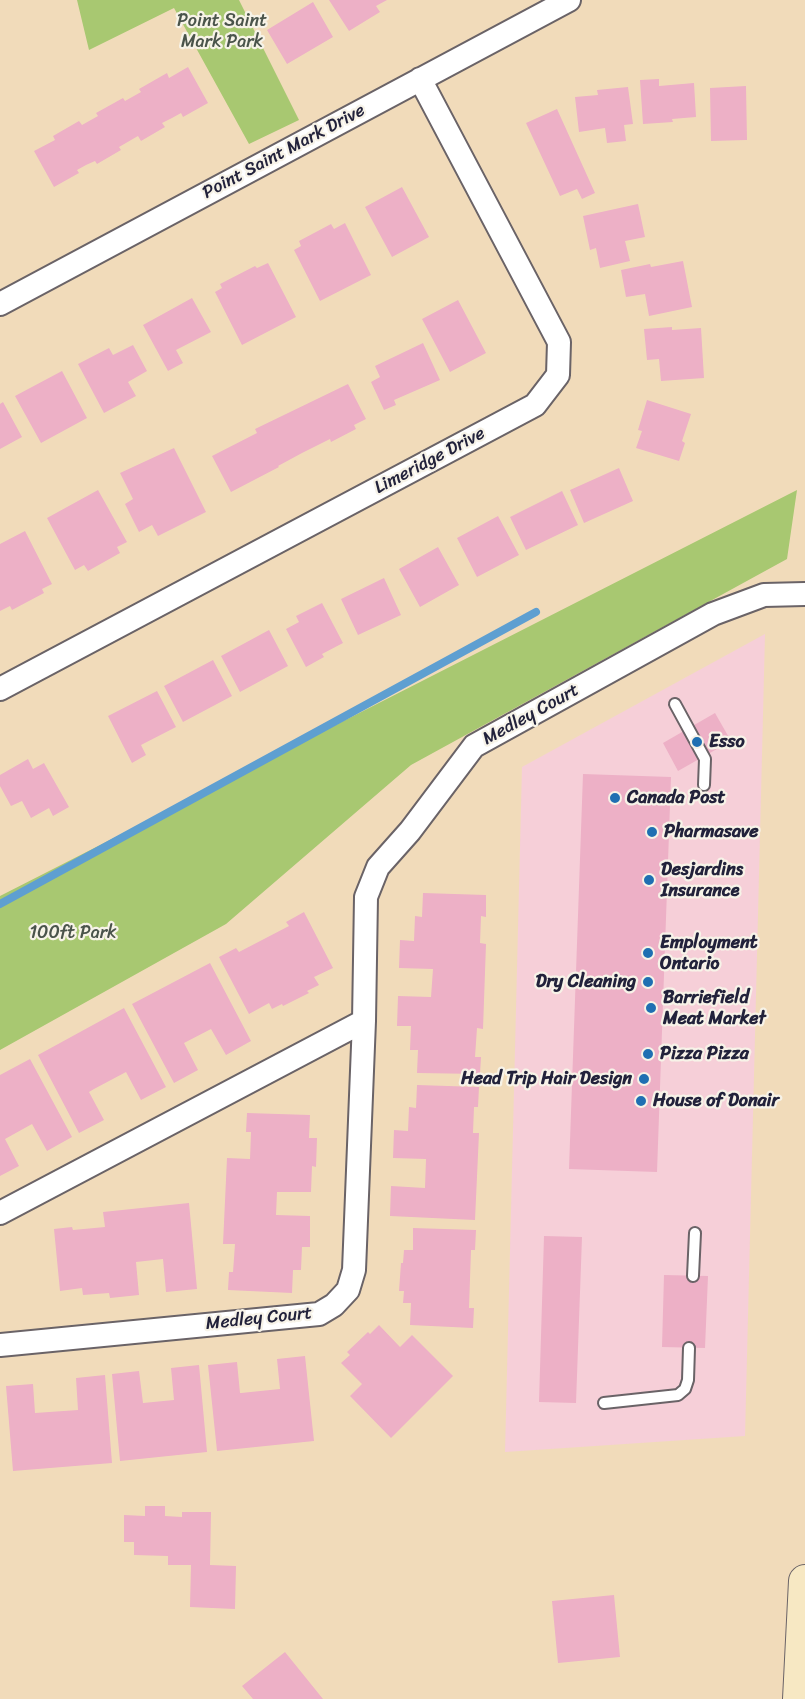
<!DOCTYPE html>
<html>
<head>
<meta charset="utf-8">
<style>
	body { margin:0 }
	canvas { display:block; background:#f1dbba }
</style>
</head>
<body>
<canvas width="805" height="1699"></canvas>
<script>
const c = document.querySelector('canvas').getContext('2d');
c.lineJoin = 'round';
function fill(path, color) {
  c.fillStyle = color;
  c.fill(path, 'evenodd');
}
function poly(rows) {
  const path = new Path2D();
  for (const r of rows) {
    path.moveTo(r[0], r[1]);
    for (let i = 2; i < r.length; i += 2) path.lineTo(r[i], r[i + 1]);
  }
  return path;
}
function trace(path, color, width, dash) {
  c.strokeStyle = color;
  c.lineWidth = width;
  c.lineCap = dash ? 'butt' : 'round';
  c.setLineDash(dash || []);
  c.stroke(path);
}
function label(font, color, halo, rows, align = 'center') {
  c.font = font + ' Sriracha,sans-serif';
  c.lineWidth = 4.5;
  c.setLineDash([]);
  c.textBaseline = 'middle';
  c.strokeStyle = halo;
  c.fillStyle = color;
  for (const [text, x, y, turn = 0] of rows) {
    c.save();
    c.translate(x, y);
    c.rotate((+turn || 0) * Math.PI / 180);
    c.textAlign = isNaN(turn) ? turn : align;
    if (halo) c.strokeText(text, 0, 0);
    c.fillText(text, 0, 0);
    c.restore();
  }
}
fill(poly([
	[765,634,745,1436,505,1452,522,767]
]), '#f6cfd8');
fill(poly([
	[77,0,239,0,299,120,249,144,174,8,89,50],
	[797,490,787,559,411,765,226,924,0,1050,0,896]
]), '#a8c871');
trace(poly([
	[0,904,536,612]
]), '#5e9fd1', 8);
fill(poly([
	[329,0,387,0,376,6,380,12,349,31],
	[313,2,333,37,287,64,267,30],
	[188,67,208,103,183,117,181,113,172,118,162,123,165,127,141,141,138,136,119,147,121,150,97,164,95,161,86,165,77,170,79,173,54,187,34,151,55,140,53,136,79,121,82,125,98,116,96,113,123,98,125,101,141,92,139,89,167,73,169,78],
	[659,79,659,86,694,83,696,117,672,119,673,122,643,124,640,80],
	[746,86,747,140,711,141,710,88],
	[628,87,633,124,624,125,626,141,607,143,605,128,579,132,575,97,598,95,597,90],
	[557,109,595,193,582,199,577,189,560,196,526,123],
	[402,187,429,237,392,257,365,207],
	[638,204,645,237,625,241,630,261,600,268,596,248,590,250,583,216],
	[345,223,371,275,320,301,294,250,301,246,299,241,331,224,334,229],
	[683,261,692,307,649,316,645,294,626,297,621,270,650,264,651,267],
	[268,263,296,317,242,345,215,292,222,288,220,284,255,266,257,268],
	[192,298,211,332,176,350,183,363,168,371,143,325],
	[458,300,486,353,450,372,422,319],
	[672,327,672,330,701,328,704,378,661,381,659,359,647,360,644,329],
	[423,343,440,380,394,400,396,405,384,410,371,382,380,377,375,366],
	[133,345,147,371,128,382,136,396,104,413,78,364,109,348,113,355],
	[62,371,87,418,41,443,15,396],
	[348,384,366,419,354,425,356,429,331,442,330,439,302,453,278,466,279,467,231,492,212,456,257,433,255,429],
	[647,400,691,414,682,441,685,443,679,461,636,448,642,431,638,430],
	[3,402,22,437,0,449,0,404],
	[174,448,206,512,158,536,152,525,139,532,125,504,133,499,120,473],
	[619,468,633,501,584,523,570,490],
	[98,490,127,542,117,547,120,553,88,571,84,565,75,570,47,518],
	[562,491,578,525,526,550,510,517],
	[498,516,519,555,477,577,457,538],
	[25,531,52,584,42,589,44,593,12,610,10,606,0,611,0,544],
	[438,547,459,585,420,607,399,569],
	[384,578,401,615,358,635,341,599],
	[322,603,343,643,322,654,324,657,306,667,286,629,299,622,296,616],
	[269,630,288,666,240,692,221,656],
	[213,660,232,696,183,722,164,686],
	[157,691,176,727,141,745,146,755,132,763,108,716],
	[715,713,731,741,678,771,663,743],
	[28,759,33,769,44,763,69,807,53,816,49,808,31,818,22,801,11,806,0,786,0,775],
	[583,774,671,777,657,1172,569,1169],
	[423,893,486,895,486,917,481,916,480,943,486,944,483,1029,477,1028,475,1057,481,1057,480,1074,417,1073,418,1050,410,1050,411,1026,397,1026,398,996,431,997,433,969,399,968,400,940,414,941,415,916,422,917],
	[304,912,333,968,314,977,319,985,307,991,309,993,283,1006,282,1004,272,1009,269,1003,249,1014,219,957,236,948,239,952,289,926,286,922],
	[210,963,251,1041,226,1055,211,1029,184,1043,198,1070,174,1083,132,1004],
	[124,1008,166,1087,141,1100,126,1072,94,1089,89,1092,104,1120,79,1133,38,1055],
	[30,1059,72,1137,47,1151,32,1124,5,1139,19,1166,0,1176,0,1075],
	[417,1085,479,1087,478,1107,474,1107,473,1133,479,1133,475,1220,390,1216,391,1186,425,1188,426,1159,393,1158,394,1130,408,1131,409,1107,416,1108],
	[247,1113,310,1115,309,1138,317,1138,316,1167,312,1166,311,1192,277,1192,276,1215,310,1216,310,1247,302,1247,301,1270,293,1270,292,1293,228,1290,229,1272,233,1272,235,1244,223,1244,227,1158,250,1159,251,1132,246,1132],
	[189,1203,197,1289,166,1292,163,1259,136,1262,139,1295,110,1298,109,1293,83,1295,82,1288,60,1291,54,1229,72,1227,73,1230,105,1227,103,1212],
	[413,1228,476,1230,475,1250,471,1250,469,1308,474,1308,473,1328,410,1325,411,1303,403,1303,404,1291,399,1291,401,1263,403,1263,404,1250,413,1250],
	[544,1236,582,1237,576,1403,539,1402],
	[664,1275,708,1276,705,1348,662,1347],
	[379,1325,400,1347,412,1335,453,1376,391,1438,350,1396,362,1384,341,1363,350,1355,347,1352,368,1332,370,1334],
	[305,1356,314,1441,217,1451,208,1365,237,1362,240,1393,241,1393,280,1389,277,1359],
	[199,1365,207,1452,120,1461,112,1374,139,1371,143,1403,174,1400,171,1368],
	[105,1375,112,1463,13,1471,6,1386,33,1384,35,1413,78,1410,76,1378],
	[145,1506,165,1506,165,1516,182,1517,182,1512,211,1512,210,1565,236,1566,235,1609,190,1607,191,1565,168,1565,168,1556,134,1555,134,1542,124,1542,124,1515,145,1516],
	[614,1595,620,1657,558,1663,552,1601],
	[285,1652,323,1699,253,1699,242,1686]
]), '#edb0c6');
const lane = poly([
	[675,704,705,759,704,785],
	[693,1276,695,1233],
	[604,1403,678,1395,685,1389,688,1380,689,1348]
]);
const street = poly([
	[0,304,569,0],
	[0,689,535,405,558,375,559,342,420,79],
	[0,1213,364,1021],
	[0,1345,319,1314,334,1305,348,1290,354,1270,364,1021,366,897,378,867,410,831,474,746,713,614,764,595,805,594]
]);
const secondary = poly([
	[799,1699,805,1581]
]);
trace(lane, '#6a6367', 14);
trace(street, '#6a6367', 26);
trace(secondary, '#6a6367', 34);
trace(lane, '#fff', 10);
trace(street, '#fff', 22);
trace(secondary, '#f7e8c3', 32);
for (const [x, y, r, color] of [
	[697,742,6,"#1f6fb2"],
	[615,798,6,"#1f6fb2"],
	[652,832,6,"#1f6fb2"],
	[649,880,6,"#1f6fb2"],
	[648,953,6,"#1f6fb2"],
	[648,982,6,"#1f6fb2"],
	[651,1008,6,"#1f6fb2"],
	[648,1054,6,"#1f6fb2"],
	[644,1079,6,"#1f6fb2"],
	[641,1101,6,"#1f6fb2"]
]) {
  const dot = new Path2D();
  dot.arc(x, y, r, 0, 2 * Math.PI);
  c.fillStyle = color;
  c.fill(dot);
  trace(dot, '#f7f3e8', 2);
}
label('18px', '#4a544b', '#f7f3e8', [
	["Point Saint",222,21],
	["Mark Park",222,42],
	["100ft Park",73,933]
]);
label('18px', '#22223b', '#f7f3e8', [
	["Point Saint Mark Drive",284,152,-28],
	["Limeridge Drive",430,461,-28],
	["Medley Court",531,715,-29],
	["Medley Court",259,1319,-6]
]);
label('bold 18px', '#22223b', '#f7f3e8', [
	["Esso",709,742],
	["Canada Post",627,798],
	["Pharmasave",664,832],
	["Desjardins",661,870],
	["Insurance",661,891],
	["Employment",660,943],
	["Ontario",660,964],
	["Dry Cleaning",636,982,"right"],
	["Barriefield",663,998],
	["Meat Market",663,1019],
	["Pizza Pizza",660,1054],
	["Head Trip Hair Design",632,1079,"right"],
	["House of Donair",653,1101]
], 'left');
</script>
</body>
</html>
